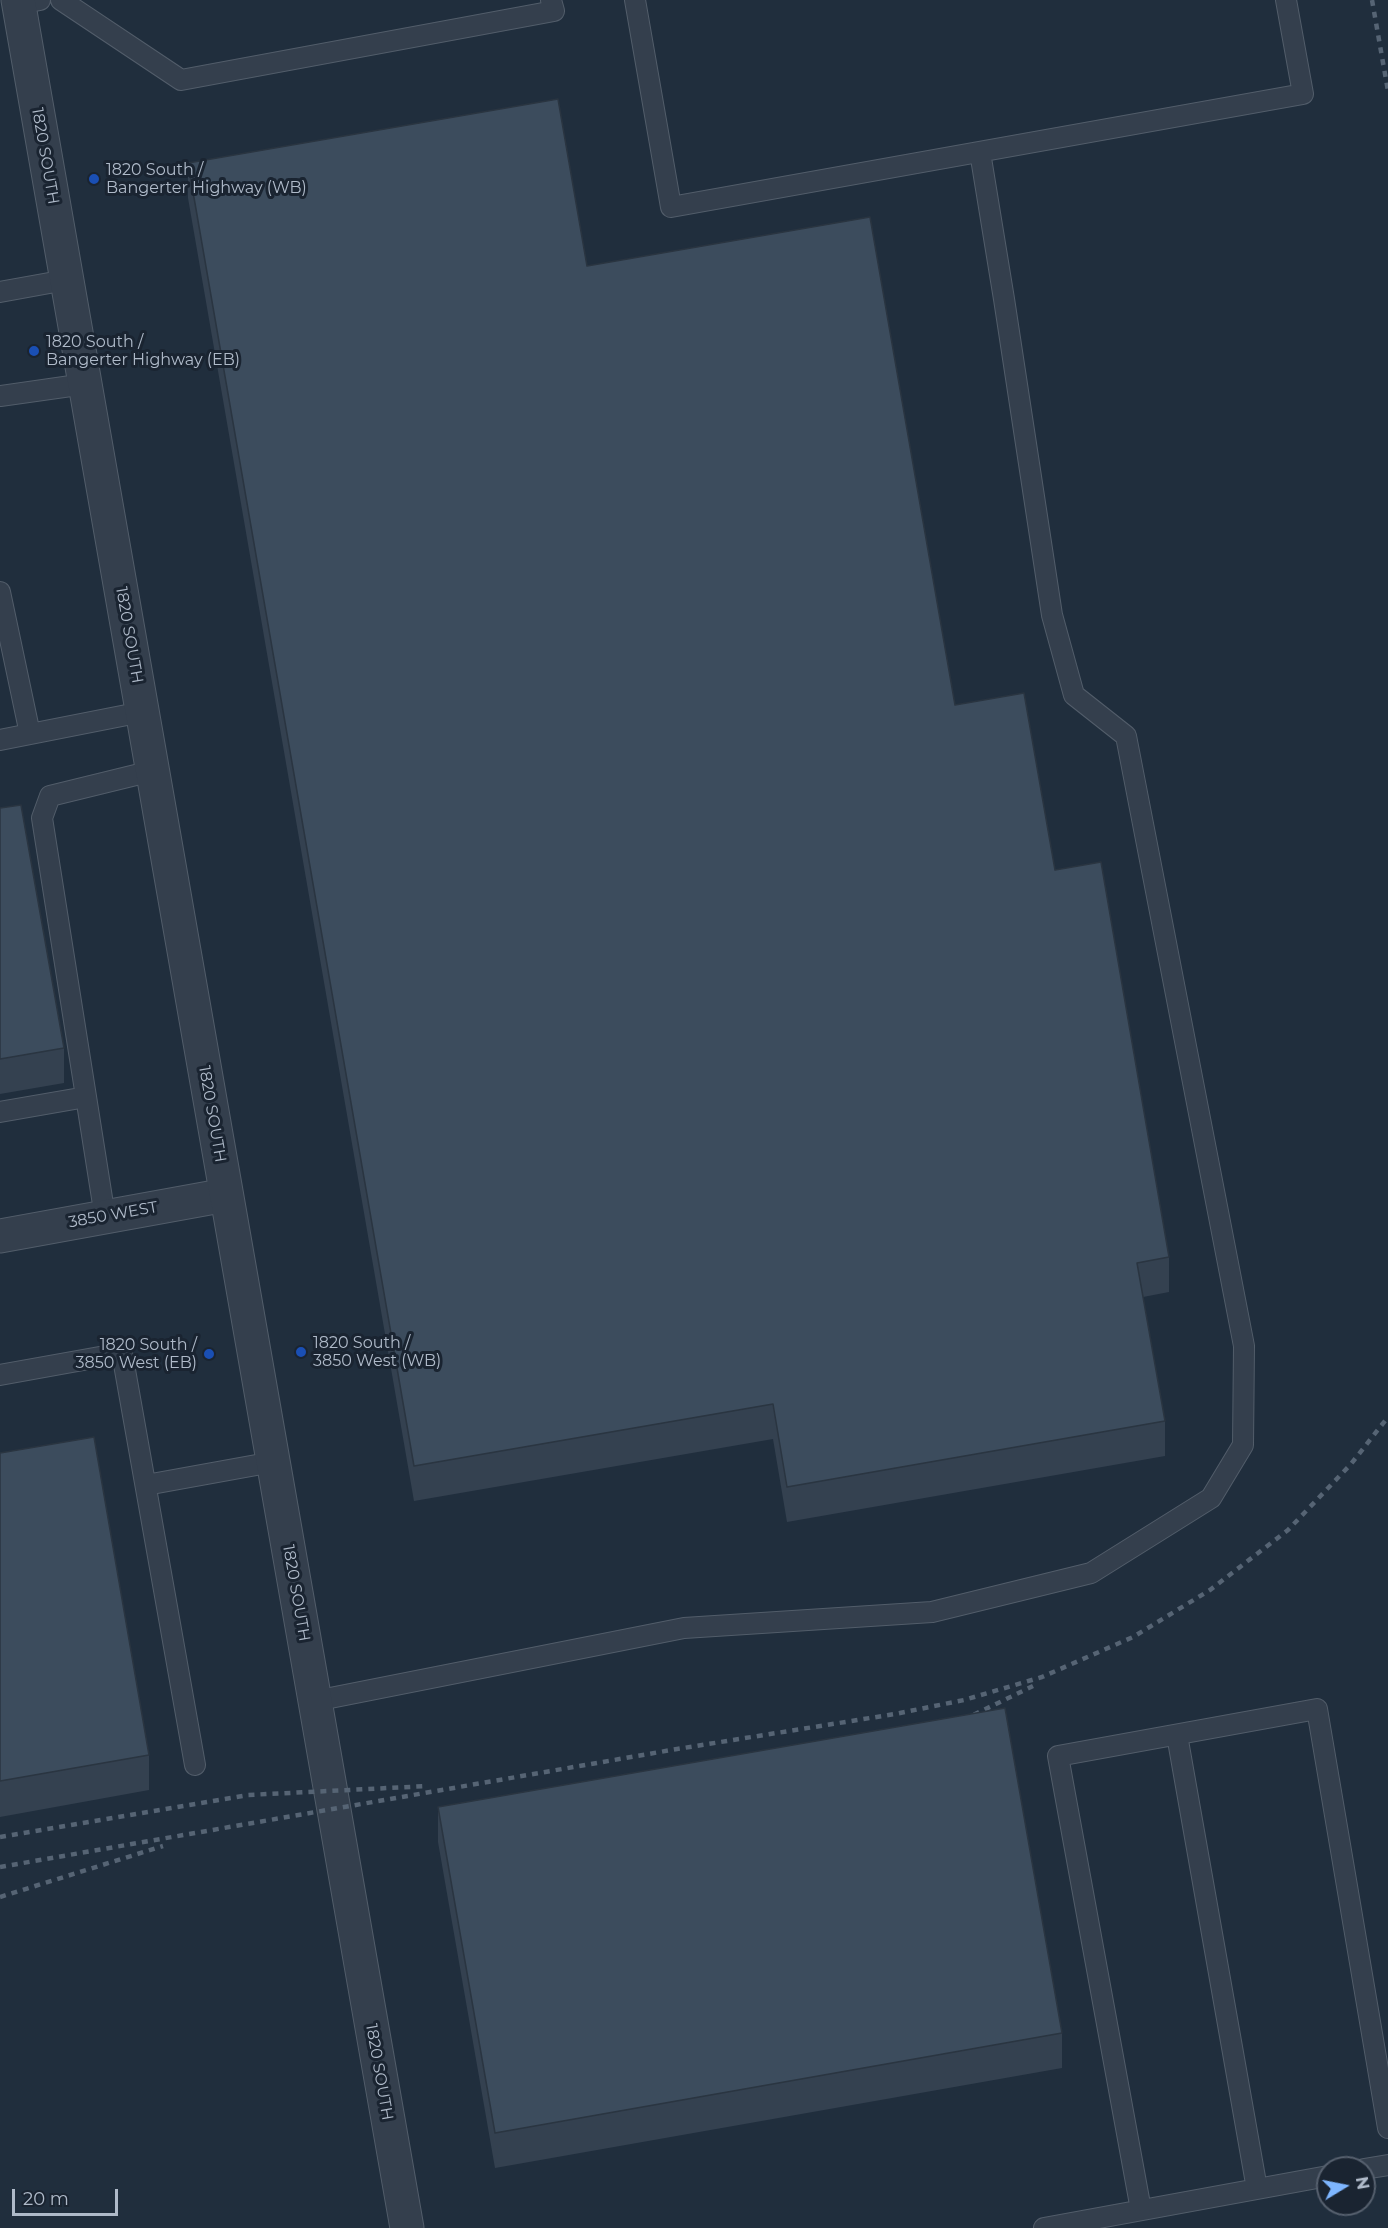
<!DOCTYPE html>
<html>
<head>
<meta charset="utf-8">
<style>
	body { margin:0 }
	#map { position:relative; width:1388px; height:2228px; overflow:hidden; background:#202e3d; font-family:Montserrat,sans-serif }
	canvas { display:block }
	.north { position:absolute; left:1316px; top:2156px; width:60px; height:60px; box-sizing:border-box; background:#1a2431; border:2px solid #56606e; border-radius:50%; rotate:80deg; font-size:16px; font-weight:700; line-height:24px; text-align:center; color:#afbac9 }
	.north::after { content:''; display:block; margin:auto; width:21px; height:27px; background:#7eb6ff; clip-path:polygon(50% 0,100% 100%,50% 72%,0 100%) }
	.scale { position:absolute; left:12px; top:2189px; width:106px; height:27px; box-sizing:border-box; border:3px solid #afbac9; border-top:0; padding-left:8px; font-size:18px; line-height:21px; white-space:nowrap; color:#afbac9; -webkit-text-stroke:4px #1a2431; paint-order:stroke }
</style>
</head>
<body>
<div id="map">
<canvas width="1388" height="2228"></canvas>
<div class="north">N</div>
<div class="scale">20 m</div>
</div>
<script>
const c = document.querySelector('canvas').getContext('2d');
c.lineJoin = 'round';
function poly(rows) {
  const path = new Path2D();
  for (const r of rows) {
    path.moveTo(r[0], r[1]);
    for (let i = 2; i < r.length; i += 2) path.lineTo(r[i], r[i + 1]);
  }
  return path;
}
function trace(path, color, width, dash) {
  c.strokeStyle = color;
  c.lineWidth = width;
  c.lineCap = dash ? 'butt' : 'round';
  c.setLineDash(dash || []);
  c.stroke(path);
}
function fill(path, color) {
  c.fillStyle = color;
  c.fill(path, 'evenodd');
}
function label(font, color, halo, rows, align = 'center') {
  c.font = font + ' Montserrat,sans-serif';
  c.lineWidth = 6;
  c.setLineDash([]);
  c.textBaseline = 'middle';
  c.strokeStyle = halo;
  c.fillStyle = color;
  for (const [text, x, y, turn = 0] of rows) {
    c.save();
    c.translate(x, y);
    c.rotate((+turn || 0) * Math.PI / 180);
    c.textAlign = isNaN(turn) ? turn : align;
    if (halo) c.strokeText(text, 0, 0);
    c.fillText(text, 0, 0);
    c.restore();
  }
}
const service = poly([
	[61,0,181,80,554,11,551,0],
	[635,0,671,207,1303,94,1286,0],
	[18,4,40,0],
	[0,292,66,280],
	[0,396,85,384],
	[0,592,30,734],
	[0,740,142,712],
	[0,1112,86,1097],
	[105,1217,42,818,50,796,152,771],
	[0,1375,122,1353,195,1765],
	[146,1485,273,1462],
	[315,1701,684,1628,932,1612,1091,1573,1211,1498,1243,1445,1244,1346,1126,736,1074,695,1052,615,1004,299,980,152],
	[1177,1735,1257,2189],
	[1364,2169,1388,2165],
	[1141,2210,1058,1756,1317,1709,1388,2128],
	[1044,2228,1328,2176]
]);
const minor = poly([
	[0,1236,226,1195]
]);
const tertiary = poly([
	[18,0,407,2228]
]);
trace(service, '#525d6a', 22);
trace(minor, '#525d6a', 35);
trace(tertiary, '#525d6a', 35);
trace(service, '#343f4d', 20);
trace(minor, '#343f4d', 33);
trace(tertiary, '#343f4d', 33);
trace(poly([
	[1372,0,1388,91],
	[963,1720,1033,1686],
	[0,1837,248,1795,428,1786],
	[0,1867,677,1749,895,1714,964,1700,1042,1677,1133,1637,1210,1590,1288,1530,1351,1464,1388,1417],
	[0,1897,163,1846]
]), '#566474', 4.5, [6, 6]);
fill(poly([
	[188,163,587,266,955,705,1055,870,1169,1257,1169,1292,1143,1297,1165,1421,1165,1456,787,1522,773,1439,414,1501,188,198],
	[0,808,64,1048,64,1083,0,1094],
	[0,1453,149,1755,149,1790,0,1817],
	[438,1807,1062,2033,1062,2068,495,2168,438,1842]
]), '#344150');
const building = poly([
	[558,99,587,266,870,217,955,705,1024,693,1055,870,1101,862,1169,1257,1137,1263,1165,1421,787,1487,773,1404,414,1466,188,163,558,99],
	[21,805,64,1048,0,1059,0,808,21,805],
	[94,1437,149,1755,0,1781,0,1453,94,1437],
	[1005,1708,1062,2033,495,2133,438,1807,1005,1708]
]);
fill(building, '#3c4c5d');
trace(building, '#2a3541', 1.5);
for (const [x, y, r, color] of [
	[94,179,6,"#1a4fb4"],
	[34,351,6,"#1a4fb4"],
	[301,1352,6,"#1a4fb4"],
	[209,1354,6,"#1a4fb4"]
]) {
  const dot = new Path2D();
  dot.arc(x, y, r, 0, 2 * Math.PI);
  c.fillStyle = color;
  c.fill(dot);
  trace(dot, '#1a2431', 2);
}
label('16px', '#afbac9', '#1a2431', [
	["1820 SOUTH",45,156,80],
	["1820 SOUTH",129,635,80],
	["1820 SOUTH",212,1114,80],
	["3850 WEST",113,1215,-10],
	["1820 SOUTH",296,1593,80],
	["1820 SOUTH",379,2072,80]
]);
label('16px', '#afbac9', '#1a2431', [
	["1820 South /",106,170],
	["Bangerter Highway (WB)",106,188],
	["1820 South /",46,342],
	["Bangerter Highway (EB)",46,360],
	["1820 South /",313,1343],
	["3850 West (WB)",313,1361],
	["1820 South /",197,1345,"right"],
	["3850 West (EB)",197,1363,"right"]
], 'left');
</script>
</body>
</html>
